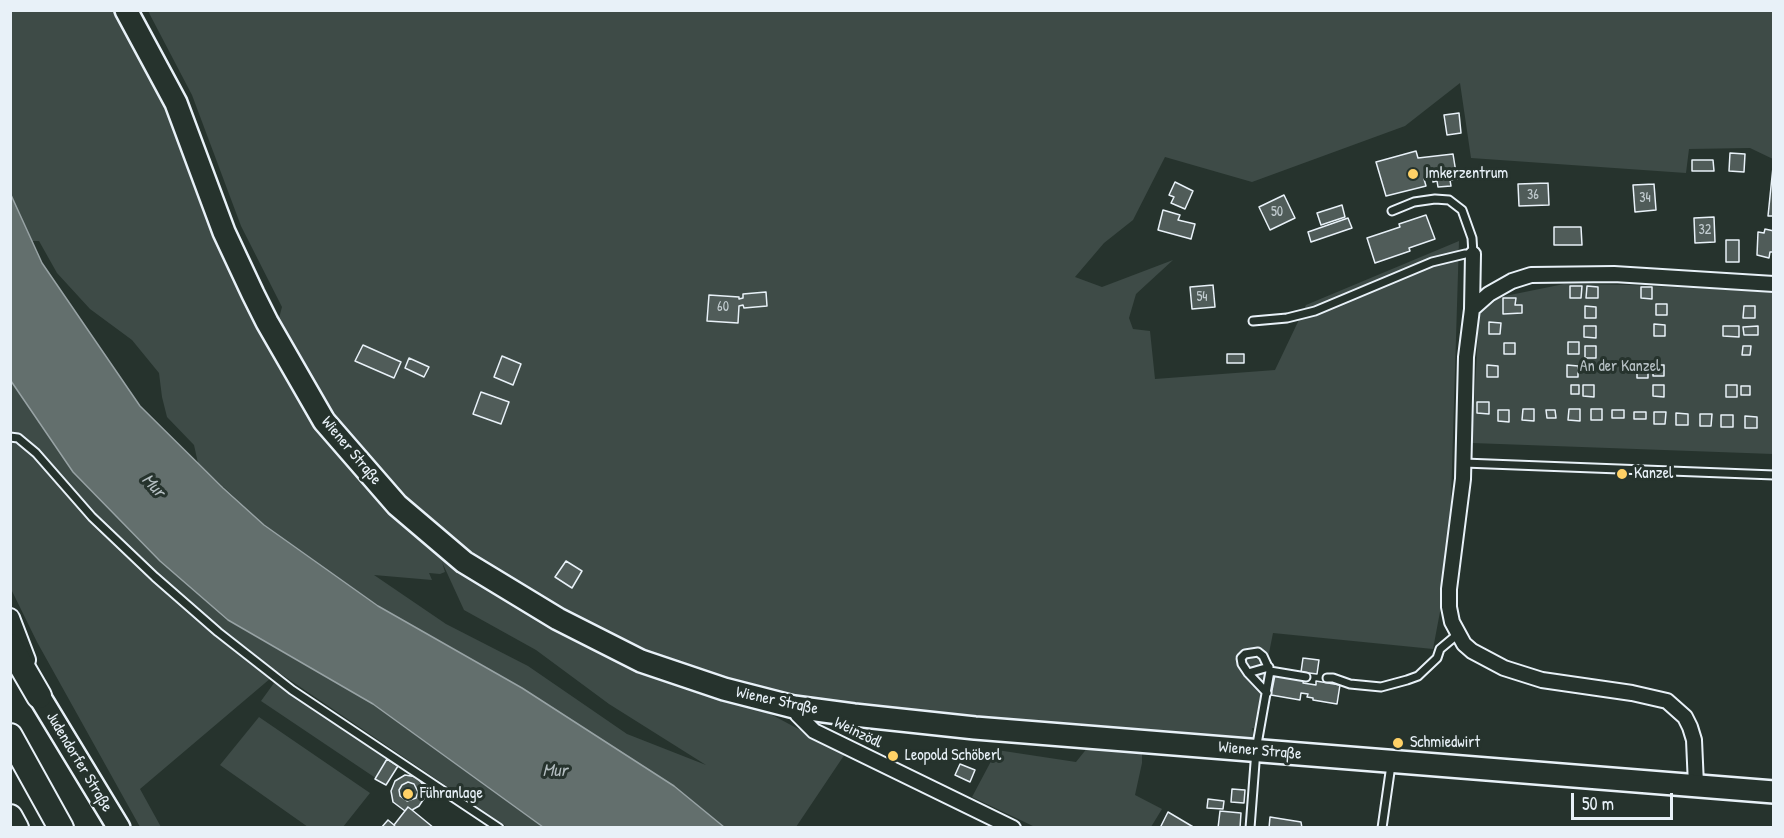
<!DOCTYPE html>
<html>
<head>
<meta charset="utf-8">
<style>
	body { margin:0 }
	#map { position:relative; width:1784px; height:838px; overflow:hidden; background:#26332d; font-family:"Patrick Hand",sans-serif }
	canvas { display:block }
	.frame { position:absolute; inset:0; border:12px solid #e8f1f8; pointer-events:none }
	.scale { position:absolute; left:1571px; top:793px; width:102px; height:27px; box-sizing:border-box; border:3px solid #e8f1f8; border-top:0; padding-left:8px; font-size:18px; line-height:21px; white-space:nowrap; color:#e8f1f8; -webkit-text-stroke:4px #26332d; paint-order:stroke }
</style>
</head>
<body>
<div id="map">
<canvas width="1784" height="838"></canvas>
<div class="frame"></div>
<div class="scale">50 m</div>
</div>
<script>
const c = document.querySelector('canvas').getContext('2d');
c.lineJoin = 'round';
function fill(path, color) {
  c.fillStyle = color;
  c.fill(path, 'evenodd');
}
function poly(rows) {
  const path = new Path2D();
  for (const r of rows) {
    path.moveTo(r[0], r[1]);
    for (let i = 2; i < r.length; i += 2) path.lineTo(r[i], r[i + 1]);
  }
  return path;
}
function trace(path, color, width, dash) {
  c.strokeStyle = color;
  c.lineWidth = width;
  c.lineCap = dash ? 'butt' : 'round';
  c.setLineDash(dash || []);
  c.stroke(path);
}
function label(font, color, halo, rows, align = 'center') {
  c.font = font + ' "Patrick Hand",sans-serif';
  c.lineWidth = 6;
  c.setLineDash([]);
  c.textBaseline = 'middle';
  c.strokeStyle = halo;
  c.fillStyle = color;
  for (const [text, x, y, turn = 0] of rows) {
    c.save();
    c.translate(x, y);
    c.rotate((+turn || 0) * Math.PI / 180);
    c.textAlign = isNaN(turn) ? turn : align;
    if (halo) c.strokeText(text, 0, 0);
    c.fillText(text, 0, 0);
    c.restore();
  }
}
fill(poly([
	[10,11,114,11,127,32,165,107,206,221,245,300,307,413,356,476,419,535,494,591,559,632,606,654,761,709,845,754,796,827,724,827,674,786,522,688,378,606,264,525,198,463,194,445,167,417,162,397,159,373,132,340,90,309,57,273,39,241,32,241,11,195],
	[442,562,464,610,536,650,609,704,706,765,627,734,528,666,446,624,374,575,432,580,429,573,440,574,445,572],
	[148,11,1773,11,1773,159,1750,148,1689,149,1686,173,1471,158,1460,83,1405,126,1252,182,1165,157,1133,220,1104,243,1075,277,1102,287,1173,260,1136,294,1129,318,1133,329,1150,331,1155,379,1275,370,1306,305,1459,241,1449,564,1433,649,1273,633,1254,728,1252,728,1256,750,975,728,724,689,484,575,324,421,306,365,279,318,282,307,241,226,192,95],
	[1564,284,1630,285,1773,292,1773,454,1472,443,1479,314,1500,297],
	[11,381,73,472,159,560,227,620,373,704,543,827,507,827,278,672,140,789,161,827,140,827,37,642,11,589],
	[274,683,398,766,386,785,261,701],
	[259,717,370,793,343,827,308,827,220,765],
	[1088,747,1142,749,1142,763,1135,795,1162,809,1151,827,1035,827,972,797,997,750,1076,762],
	[405,775,417,777,424,786,425,791,425,797,419,806,412,810,408,807,405,811,393,802,391,791,395,781]
]), '#3e4b47');
const water = poly([
	[11,195,42,263,140,406,223,488,264,525,378,606,522,688,674,786,724,827,543,827,373,704,228,620,160,561,73,472,11,381,11,195]
]);
fill(water, '#636f6d');
trace(water, '#98a3a5', 1.5);
const building = poly([
	[1459,113,1461,133,1447,135,1444,115,1459,113],
	[1416,151,1418,158,1453,154,1457,179,1450,180,1451,186,1438,187,1437,181,1433,182,1433,178,1424,179,1426,186,1386,196,1376,162,1416,151],
	[1730,153,1745,154,1744,172,1729,171,1730,153],
	[1692,160,1713,160,1714,171,1692,171,1692,160],
	[1773,167,1774,167,1774,216,1768,216,1773,167],
	[1175,182,1193,191,1185,209,1171,203,1174,197,1169,195,1175,182],
	[1548,183,1549,205,1519,206,1518,184,1548,183],
	[1654,184,1656,210,1635,212,1633,185,1654,184],
	[1284,195,1295,218,1270,230,1259,207,1284,195],
	[1342,205,1345,217,1321,225,1317,213,1342,205],
	[1163,210,1180,215,1178,220,1195,224,1191,239,1158,230,1163,210],
	[1426,215,1435,239,1409,248,1410,251,1375,263,1367,238,1400,227,1399,224,1426,215],
	[1714,217,1715,242,1695,243,1694,218,1714,217],
	[1348,218,1352,228,1311,242,1308,232,1348,218],
	[1554,227,1581,227,1582,245,1554,245,1554,227],
	[1765,229,1774,231,1774,257,1773,252,1770,252,1769,258,1757,255,1758,232,1764,233,1765,229],
	[1726,240,1739,240,1739,262,1726,262,1726,240],
	[1213,285,1215,307,1192,309,1190,287,1213,285],
	[1570,286,1582,286,1581,298,1570,298,1570,286],
	[1587,286,1598,287,1598,298,1586,298,1587,286],
	[1641,287,1652,287,1652,299,1641,298,1641,287],
	[766,292,767,306,744,308,743,305,739,306,738,323,707,321,709,295,739,297,739,299,743,298,743,294,766,292],
	[1503,298,1516,298,1515,305,1522,305,1522,313,1503,314,1503,298],
	[1656,304,1667,304,1667,315,1656,315,1656,304],
	[1585,306,1596,307,1596,318,1585,318,1585,306],
	[1744,306,1755,306,1755,318,1743,318,1744,306],
	[1489,322,1501,323,1500,334,1489,334,1489,322],
	[1654,324,1665,325,1665,336,1654,336,1654,324],
	[1584,326,1596,326,1596,338,1584,337,1584,326],
	[1723,326,1739,326,1739,337,1723,336,1723,326],
	[1758,326,1758,335,1744,335,1743,327,1758,326],
	[1568,342,1579,342,1579,354,1568,354,1568,342],
	[1504,343,1515,343,1515,354,1504,354,1504,343],
	[363,345,401,362,394,378,355,361,363,345],
	[1585,346,1596,346,1596,358,1585,358,1585,346],
	[1743,346,1751,346,1750,355,1742,355,1743,346],
	[1227,354,1244,354,1244,363,1227,363,1227,354],
	[502,356,521,364,513,385,494,377,502,356],
	[409,358,429,367,424,377,405,368,409,358],
	[1487,365,1498,366,1498,377,1487,377,1487,365],
	[1567,365,1578,366,1578,377,1567,377,1567,365],
	[1653,365,1664,365,1664,376,1653,376,1653,365],
	[1637,366,1648,366,1648,378,1637,378,1637,366],
	[1571,385,1579,385,1579,394,1571,394,1571,385],
	[1583,385,1594,385,1594,397,1583,396,1583,385],
	[1653,385,1664,385,1664,397,1653,396,1653,385],
	[1726,385,1737,385,1737,397,1726,397,1726,385],
	[1741,386,1750,386,1750,395,1741,395,1741,386],
	[481,392,509,402,501,424,473,414,481,392],
	[1477,402,1489,402,1489,414,1477,413,1477,402],
	[1523,409,1534,409,1534,421,1522,420,1523,409],
	[1569,409,1580,409,1580,421,1568,420,1569,409],
	[1591,409,1602,409,1602,420,1591,420,1591,409],
	[1498,410,1509,410,1509,422,1498,421,1498,410],
	[1546,410,1555,410,1556,418,1547,418,1546,410],
	[1612,410,1624,410,1624,418,1612,418,1612,410],
	[1634,412,1646,412,1646,419,1634,419,1634,412],
	[1654,412,1666,412,1665,424,1654,424,1654,412],
	[1676,413,1688,414,1688,425,1676,425,1676,413],
	[1700,414,1712,414,1711,426,1700,426,1700,414],
	[1721,415,1733,415,1733,427,1721,427,1721,415],
	[1745,416,1757,417,1757,428,1745,428,1745,416],
	[566,561,582,571,572,588,555,577,566,561],
	[1303,658,1319,660,1317,674,1301,672,1303,658],
	[1275,675,1304,680,1303,683,1316,685,1316,681,1340,685,1337,704,1313,700,1313,698,1307,697,1308,694,1301,693,1300,700,1271,695,1275,675],
	[387,759,398,766,386,785,375,779,387,759],
	[960,764,975,770,970,782,955,775,960,764],
	[405,775,417,777,424,786,425,791,425,797,419,806,412,810,408,807,405,811,393,802,391,791,395,781,405,775],
	[408,782,414,784,418,792,416,798,407,801,400,796,399,790,402,785,408,782],
	[1232,789,1245,790,1244,803,1231,802,1232,789],
	[1208,799,1224,801,1223,809,1207,808,1208,799],
	[408,807,412,810,434,828,396,828,394,825,408,807],
	[1220,811,1241,813,1240,828,1218,828,1220,811],
	[1168,812,1195,828,1160,828,1168,812],
	[1270,817,1301,822,1302,828,1269,828,1270,817],
	[388,820,394,825,396,828,381,828,388,820]
]);
fill(building, '#505c59');
trace(building, '#e8f1f8', 1.5);
const service = poly([
	[1253,321,1287,318,1315,311,1432,262,1465,254,1473,254,1472,238,1462,210,1449,200,1435,199,1414,202,1392,211],
	[10,437,18,438,36,453,92,517,155,577,218,632,292,690,499,828],
	[1464,463,1774,475],
	[1248,673,1269,667],
	[1327,678,1333,678,1350,684,1381,687,1407,680,1418,676,1437,658,1440,649,1458,634],
	[1267,693,1248,673,1242,664,1241,658,1245,654,1258,652,1263,656,1270,671],
	[1250,828,1256,750,1270,671,1306,677],
	[1382,828,1391,765]
]);
const minor = poly([
	[1473,254,1472,309,1466,357,1463,479,1449,589,1449,607,1452,622,1464,644,1472,651,1504,668,1542,680,1632,693,1667,701,1685,717,1690,727,1694,740,1696,785],
	[1472,309,1489,294,1512,281,1531,275,1614,274,1774,284],
	[794,707,798,715,814,731,1013,828]
]);
const secondary = poly([
	[10,618,26,660]
]);
const primary = poly([
	[126,10,176,103,224,232,253,294,267,322,324,421,397,505,464,562,558,619,641,661,724,689,794,707,854,715,975,728,1774,792],
	[39,696,119,828]
]);
const motorway = poly([
	[10,646,39,696],
	[10,736,61,828],
	[10,817,16,828]
]);
trace(service, '#e8f1f8', 11);
trace(minor, '#e8f1f8', 18);
trace(secondary, '#e8f1f8', 22);
trace(primary, '#e8f1f8', 26);
trace(motorway, '#e8f1f8', 28);
trace(service, '#26332d', 7);
trace(minor, '#26332d', 14);
trace(secondary, '#26332d', 18);
trace(primary, '#26332d', 21);
trace(motorway, '#26332d', 24);
for (const [x, y, r, color] of [
	[1413,174,6,"#ffd166"],
	[1622,474,6,"#ffd166"],
	[1398,743,6,"#ffd166"],
	[893,756,6,"#ffd166"],
	[408,794,6,"#ffd166"]
]) {
  const dot = new Path2D();
  dot.arc(x, y, r, 0, 2 * Math.PI);
  c.fillStyle = color;
  c.fill(dot);
  trace(dot, '#26332d', 2);
}
label('14px', '#c2ccd0', null, [
	["36",1533,195],
	["34",1645,198],
	["50",1277,212],
	["32",1705,230],
	["54",1202,297],
	["60",723,307]
]);
label('16px', '#e8f1f8', '#26332d', [
	["Imkerzentrum",1425,174],
	["Kanzel",1634,474],
	["Schmiedwirt",1410,743],
	["Leopold Schöberl",905,756],
	["Führanlage",420,794]
], 'left');
label('16px', '#b5bfc3', '#26332d', [
	["An der Kanzel",1620,367]
]);
label('16px', '#e8f1f8', '#26332d', [
	["Wiener Straße",351,451,50],
	["Wiener Straße",777,701,12],
	["Weinzödl",858,733,26],
	["Wiener Straße",1260,751,5],
	["Judendorfer Straße",79,762,59]
]);
label('italic 18px', '#b3bdc0', '#26332d', [
	["Mur",153,486,47],
	["Mur",555,771]
]);
</script>
</body>
</html>
